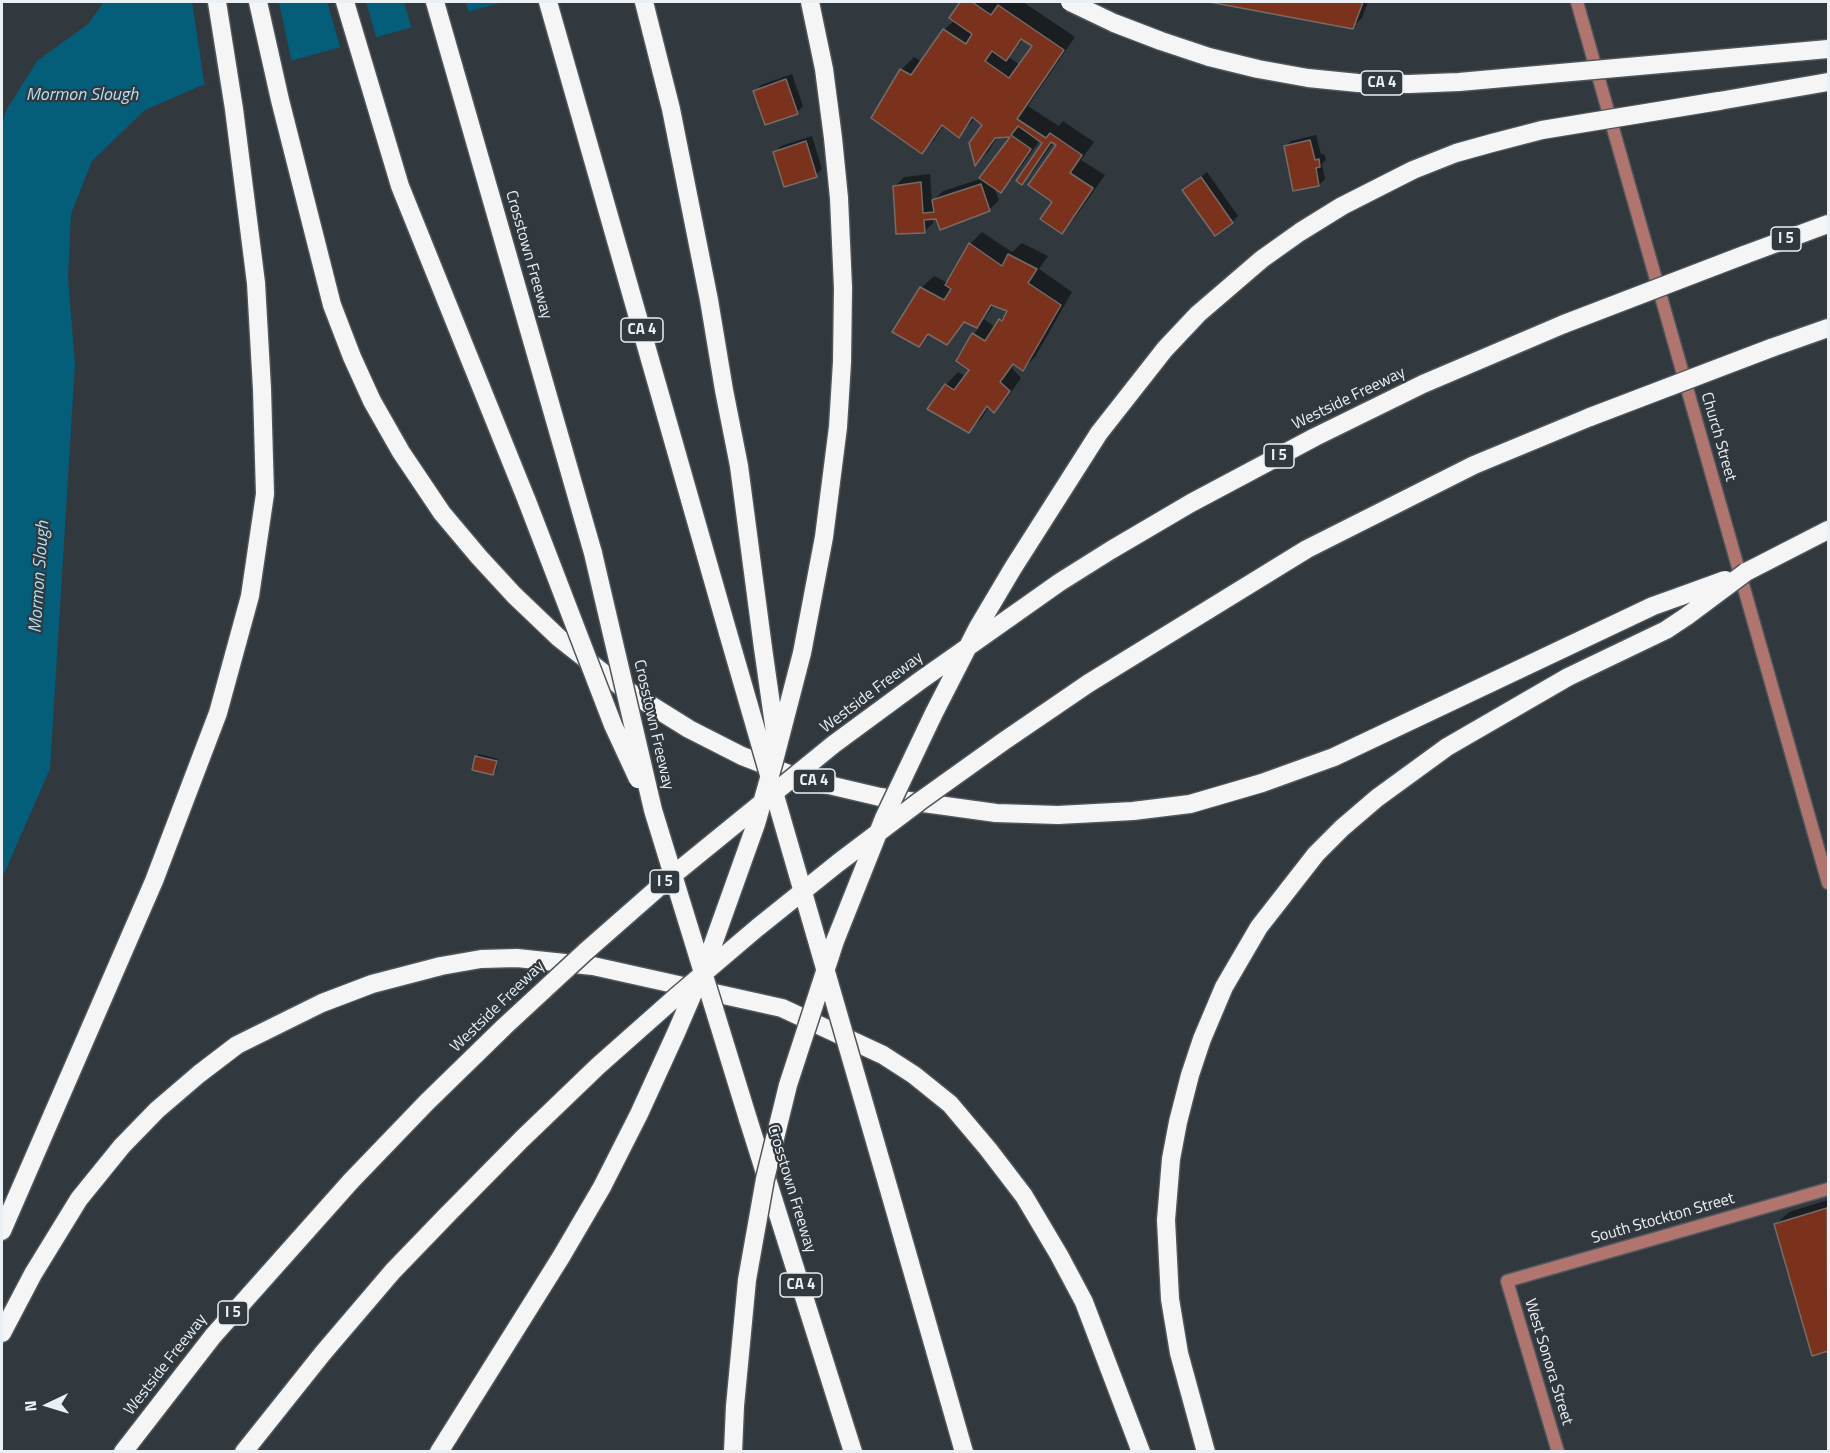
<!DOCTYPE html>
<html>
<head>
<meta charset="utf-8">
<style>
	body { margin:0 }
	#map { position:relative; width:1830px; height:1453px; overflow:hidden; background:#31393f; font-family:"Titillium Web",sans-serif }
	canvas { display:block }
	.frame { position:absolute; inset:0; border:3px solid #ebf0f4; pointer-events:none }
	.north { position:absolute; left:18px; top:1375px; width:60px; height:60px; -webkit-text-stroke:4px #31393f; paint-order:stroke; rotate:266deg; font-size:16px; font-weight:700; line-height:24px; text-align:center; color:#ebf0f4 }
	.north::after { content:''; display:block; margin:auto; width:21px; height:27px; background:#ebf0f4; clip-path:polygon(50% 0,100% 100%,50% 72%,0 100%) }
</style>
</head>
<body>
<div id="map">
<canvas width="1830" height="1453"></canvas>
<div class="frame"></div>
<div class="north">N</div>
</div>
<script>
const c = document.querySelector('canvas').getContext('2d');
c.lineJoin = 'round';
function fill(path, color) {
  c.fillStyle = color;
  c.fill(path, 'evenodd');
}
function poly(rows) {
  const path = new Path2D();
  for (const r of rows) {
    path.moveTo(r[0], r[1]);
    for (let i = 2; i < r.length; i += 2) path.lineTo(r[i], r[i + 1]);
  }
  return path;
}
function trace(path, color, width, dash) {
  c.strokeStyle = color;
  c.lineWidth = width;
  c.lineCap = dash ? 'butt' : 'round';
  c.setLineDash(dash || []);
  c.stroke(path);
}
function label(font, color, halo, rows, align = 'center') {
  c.font = font + ' "Titillium Web",sans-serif';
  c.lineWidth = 4.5;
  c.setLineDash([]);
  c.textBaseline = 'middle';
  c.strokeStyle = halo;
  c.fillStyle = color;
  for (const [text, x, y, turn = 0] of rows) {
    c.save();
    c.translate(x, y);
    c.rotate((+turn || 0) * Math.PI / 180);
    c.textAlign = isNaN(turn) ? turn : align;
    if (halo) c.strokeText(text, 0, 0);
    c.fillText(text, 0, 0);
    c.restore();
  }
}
fill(poly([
	[104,2,503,2,200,86,145,110,92,161,71,214,68,278,75,364,50,769,2,878,2,124,7,109,37,61,88,24]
]), '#045e7a');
fill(poly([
	[192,2,279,2,292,63,205,88],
	[327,2,366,2,377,40,341,50],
	[404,2,466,2,469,14,412,30]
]), '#31393f');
fill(poly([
	[962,2,1023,2,1075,37,1028,106,1059,126,1063,121,1094,142,1081,160,1105,175,1074,219,1062,232,1054,201,1058,145,1054,142,1034,170,1022,183,1044,143,1040,140,1013,178,1000,191,994,187,999,200,989,210,933,217,933,223,924,232,894,187,904,177,930,174,932,202,943,191,980,179,1013,135,998,136,988,152,976,163,984,125,975,118,959,136,944,125,934,140,922,152,873,118,901,70,914,57,922,62,944,30,955,20,951,18],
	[1024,39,1034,46,1020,65,1008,57],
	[1217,2,1368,2,1362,18,1352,27],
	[792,74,803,106,797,112,755,91,761,85],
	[1316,135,1321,154,1324,154,1326,160,1322,164,1325,179,1319,185,1285,147,1291,141],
	[812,136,822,169,816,175,775,152,781,146],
	[1207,172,1238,216,1232,222,1184,190],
	[982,232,1012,252,1022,243,1048,256,1039,269,1072,292,1035,357,1023,369,1015,364,1012,368,1021,378,1007,398,994,411,989,407,981,419,969,431,946,385,958,372,966,377,971,370,958,360,974,334,979,328,966,321,947,343,931,334,919,345,921,288,934,276,948,283,970,244],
	[994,305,1009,310,995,327,984,319],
	[479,754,498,759,496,771,493,774,477,757],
	[1828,1200,1828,1349,1813,1354,1776,1224,1789,1212]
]), '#0007');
const building = poly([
	[960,2,972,2,991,15,998,5,1064,50,1017,119,1046,138,1050,133,1082,155,1070,173,1093,188,1062,234,1040,219,1052,202,1028,185,1056,145,1051,142,1022,185,1016,181,1042,143,1018,126,1011,135,1031,149,1001,193,979,178,1010,137,995,138,975,166,969,143,982,125,972,117,959,138,942,125,922,154,871,118,900,69,911,75,943,29,966,44,972,34,949,18,960,2],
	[1021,39,1032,46,1009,78,985,61,992,51,1006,61,1021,39],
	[1209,2,1363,2,1353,29,1209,2],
	[786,79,798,114,765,125,753,91,786,79],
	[1310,140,1315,160,1319,159,1320,167,1316,168,1319,186,1293,191,1284,146,1310,140],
	[806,141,817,177,784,187,773,152,806,141],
	[1201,177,1233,223,1215,236,1182,190,1201,177],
	[921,182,923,213,934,212,932,200,981,184,990,211,940,230,936,219,924,220,925,233,896,234,893,186,921,182],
	[969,243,1002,266,1008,254,1037,269,1028,283,1061,305,1023,371,1013,364,1000,382,1010,391,994,413,987,406,969,433,927,409,945,384,954,390,969,370,956,361,972,333,985,341,999,319,1002,321,1007,311,991,305,977,328,964,322,947,345,928,334,919,347,892,332,920,287,944,300,951,289,945,285,969,243],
	[475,756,497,761,493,775,472,770,475,756],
	[1827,1208,1828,1351,1812,1356,1774,1224,1827,1208]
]);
fill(building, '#7b321d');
trace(building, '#766b67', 1.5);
const minor = poly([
	[1577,2,1828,883],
	[1558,1452,1507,1281,1828,1189]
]);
const motorway = poly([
	[258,2,280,100,332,305,352,357,372,401,401,452,442,513,479,557,514,595,559,638,620,686,689,729,742,756,799,778,880,797,996,813,1058,815,1133,811,1190,804,1262,783,1334,757,1653,606,1681,596],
	[345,2,400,186,527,501],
	[435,2,593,553],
	[548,2,728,633],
	[644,2,671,109,709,300,724,390,739,466,763,648],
	[1706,60,1828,49],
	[1719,101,1828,82],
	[1744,255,1828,224],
	[1771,348,1828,328],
	[1746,572,1828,530],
	[1009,618,1060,582,1111,550,1191,503,1315,437,1423,384,1564,324],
	[1089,683,1307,549,1474,465,1590,417],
	[748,1119,853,1452],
	[890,1193,964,1452],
	[2,1231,154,881,218,713,250,596,265,494,262,389,256,283,234,109,217,2],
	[2,1333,33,1274,79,1199,122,1146,157,1110,199,1074,237,1045,322,1003,372,984,441,966,481,959,517,958,593,966,782,1008,883,1055,914,1075,950,1104,988,1149,1024,1196,1059,1255,1084,1302,1141,1452],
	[123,1452,213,1336,351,1181],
	[244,1452,323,1353,393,1271,448,1214],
	[439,1452,449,1436],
	[1206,1452,1179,1353,1170,1299,1166,1220,1171,1159,1178,1122,1190,1075,1202,1039,1224,987,1259,927,1316,854,1342,828,1377,798,1447,747,1568,677,1666,630,1687,616]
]);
trace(minor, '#4f565c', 15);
trace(motorway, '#4f565c', 21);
trace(minor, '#b0756f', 12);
trace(motorway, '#f5f5f5', 18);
const motorwayBridge = poly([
	[1070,2,1114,23,1161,41,1209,57,1258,69,1308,78,1358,83,1409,84,1459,82,1706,60],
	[1564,324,1744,255],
	[1590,417,1771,348],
	[527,501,613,725,638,779],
	[593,553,653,810,748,1119],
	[1681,596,1725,580],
	[1687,616,1746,572],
	[728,633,890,1193],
	[763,648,776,739],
	[351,1181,427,1102,505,1026,585,952,667,880,834,744,921,680,1009,618],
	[448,1214,522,1139,598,1066,677,996,757,928,838,863,920,801,1004,741,1089,683],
	[449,1436,561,1257,602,1187,639,1114,676,1033,707,961,756,824,774,761,802,653,824,537,838,427,842,362,843,288,839,198,833,138,824,69,810,2],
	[733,1452,735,1406,747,1280,765,1179,788,1085,835,941,884,818,934,713,978,627,1013,568,1099,433,1165,349,1198,314,1262,259,1300,232,1342,206,1413,170,1456,153,1492,143,1542,130,1719,101]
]);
trace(motorwayBridge, '#4f565c', 21, []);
trace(motorwayBridge, '#f5f5f5', 18);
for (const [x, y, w] of [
	[1382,83,42],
	[1786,239,30],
	[642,330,42],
	[1279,456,30],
	[814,781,42],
	[665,882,30],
	[801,1285,42],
	[233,1313,30]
]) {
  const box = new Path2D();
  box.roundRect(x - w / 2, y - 12, w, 24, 4.5);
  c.fillStyle = '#31393f';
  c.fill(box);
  trace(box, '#ebf0f4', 1.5);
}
label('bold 15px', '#ebf0f4', null, [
	["CA 4",1382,83],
	["I 5",1786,239],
	["CA 4",642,330],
	["I 5",1279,456],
	["CA 4",814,781],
	["I 5",665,882],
	["CA 4",801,1285],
	["I 5",233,1313]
]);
label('16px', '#ebf0f4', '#31393f', [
	["Crosstown Freeway",528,255,74],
	["Westside Freeway",1349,399,-26],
	["Church Street",1718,437,74],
	["Westside Freeway",872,693,-37],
	["Crosstown Freeway",653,725,77],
	["Westside Freeway",498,1007,-44],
	["Crosstown Freeway",791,1189,73],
	["South Stockton Street",1663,1219,-16],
	["West Sonora Street",1548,1362,73],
	["Westside Freeway",166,1365,-52]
]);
label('italic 18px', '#b1def3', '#31393f', [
	["Mormon Slough",82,96],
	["Mormon Slough",40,577,-86]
]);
</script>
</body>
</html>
